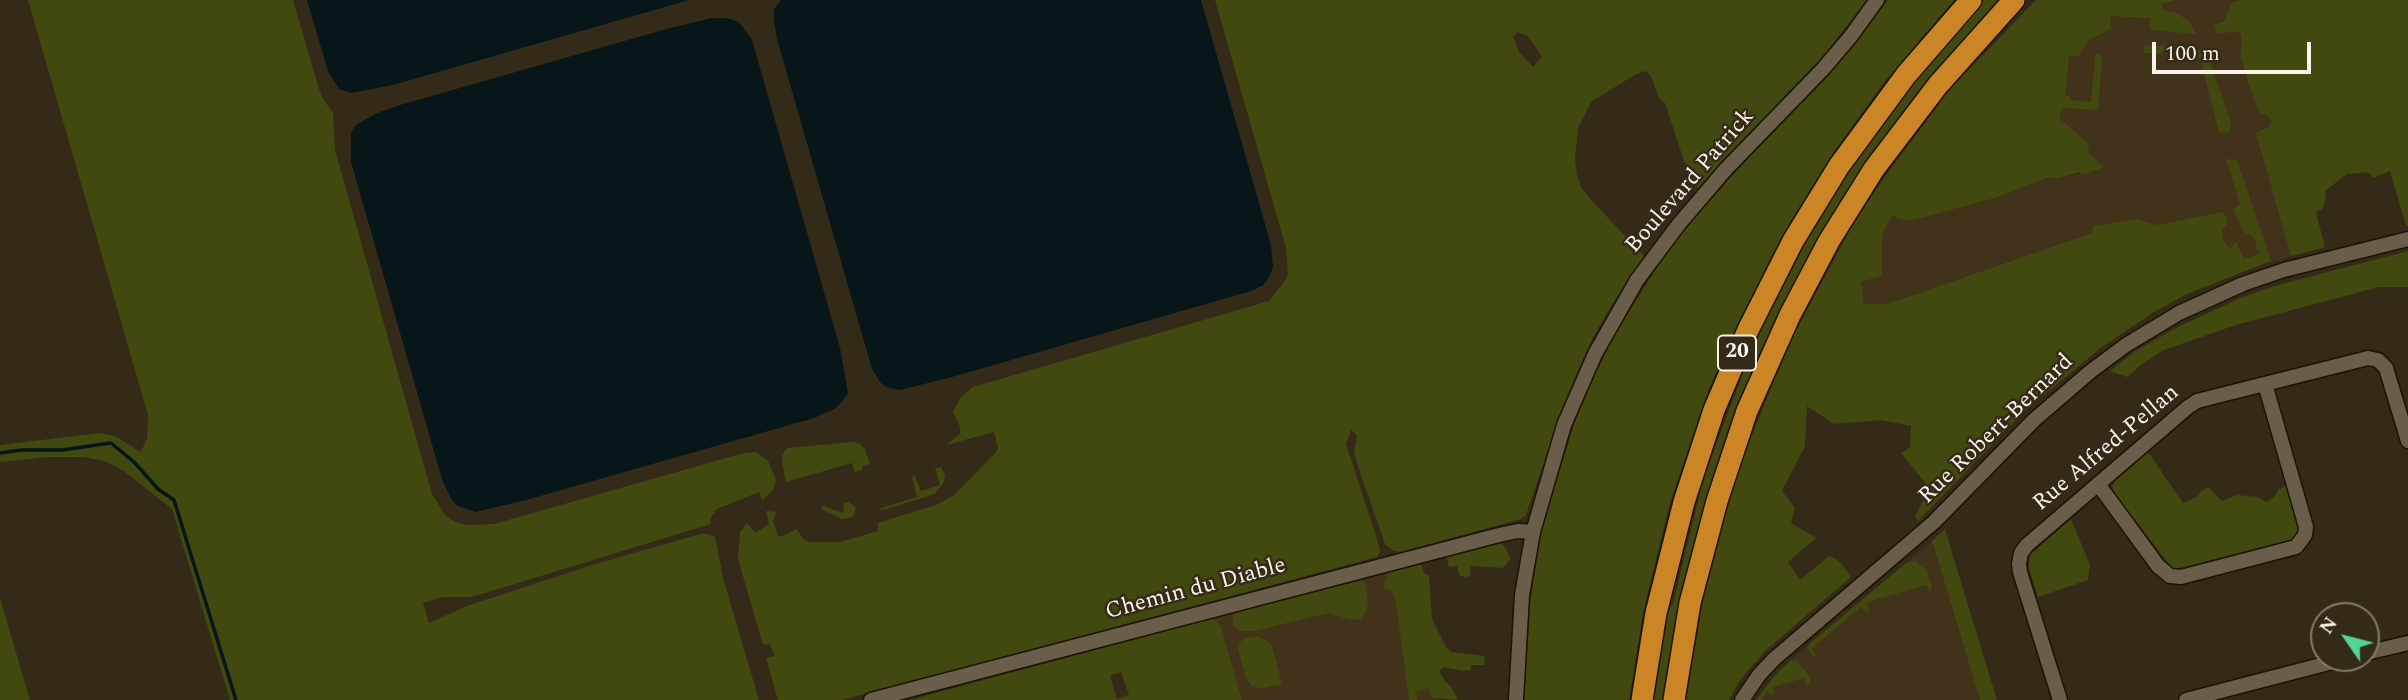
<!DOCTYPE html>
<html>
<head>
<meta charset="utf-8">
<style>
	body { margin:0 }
	#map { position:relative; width:2408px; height:700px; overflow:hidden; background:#342a18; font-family:Spectral,serif }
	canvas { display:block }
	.north { position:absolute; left:2310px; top:602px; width:70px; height:70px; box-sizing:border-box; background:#342a18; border:2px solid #837b6b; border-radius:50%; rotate:305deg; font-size:19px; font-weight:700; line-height:28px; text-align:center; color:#faf4e8 }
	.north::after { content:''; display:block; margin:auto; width:24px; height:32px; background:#52d397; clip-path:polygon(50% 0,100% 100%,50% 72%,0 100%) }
	.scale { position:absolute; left:2152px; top:42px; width:159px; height:32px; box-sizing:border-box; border:4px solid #faf4e8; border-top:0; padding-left:9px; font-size:21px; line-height:24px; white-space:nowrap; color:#faf4e8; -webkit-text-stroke:5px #342a18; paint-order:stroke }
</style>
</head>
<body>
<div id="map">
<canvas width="2408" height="700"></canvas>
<div class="north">N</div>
<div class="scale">100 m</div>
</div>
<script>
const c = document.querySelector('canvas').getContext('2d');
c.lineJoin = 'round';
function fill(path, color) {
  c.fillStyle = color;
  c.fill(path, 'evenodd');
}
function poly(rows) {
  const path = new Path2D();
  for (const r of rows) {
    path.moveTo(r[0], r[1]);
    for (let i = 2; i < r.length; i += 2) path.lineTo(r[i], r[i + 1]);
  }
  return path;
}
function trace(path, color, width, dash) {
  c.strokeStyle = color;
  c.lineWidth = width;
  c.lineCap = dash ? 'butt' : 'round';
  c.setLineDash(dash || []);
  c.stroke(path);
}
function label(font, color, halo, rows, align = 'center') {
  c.font = font + ' Spectral,serif';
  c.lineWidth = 5;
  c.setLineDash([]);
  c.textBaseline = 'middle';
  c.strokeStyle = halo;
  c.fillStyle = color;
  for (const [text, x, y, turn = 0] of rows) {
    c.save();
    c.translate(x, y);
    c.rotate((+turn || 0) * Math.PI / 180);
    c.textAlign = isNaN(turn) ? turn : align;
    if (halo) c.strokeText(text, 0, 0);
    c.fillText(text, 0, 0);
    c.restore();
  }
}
fill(poly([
	[2097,0,2262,0,2242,41,2240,55,2249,85,2280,113,2316,213,2325,247,2241,271,2187,294,2154,312,2092,233,1887,304,1864,304,1861,282,1882,276,1882,234,1893,215,1912,220,1940,213,1995,198,2049,177,2058,179,2103,167,2059,118,2061,112,2034,90],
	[1932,541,1980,700,1756,700,1785,665],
	[1421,564,1430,672,1438,700,1242,700,1221,626,1213,618]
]), '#41331a');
fill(poly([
	[28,0,293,0,319,89,323,99,333,113,335,150,432,494,445,515,455,522,466,525,494,524,740,454,756,452,768,461,776,480,773,490,764,499,762,500,759,492,717,509,710,519,711,524,482,594,470,597,443,597,423,603,429,623,467,606,595,564,704,533,715,537,716,541,723,578,759,700,230,700,172,509,124,471,105,461,83,457,48,457,0,462,0,445,100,433,115,436,141,452,147,438,148,415],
	[1215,0,1867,0,1824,55,1698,188,1691,181,1685,164,1665,103,1659,98,1651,76,1646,71,1636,74,1591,102,1578,128,1575,159,1577,175,1581,187,1593,202,1644,256,1610,308,1592,339,1562,409,1526,515,1521,519,1400,552,1394,551,1385,544,1361,475,1354,453,1357,435,1351,430,1346,444,1378,542,1380,552,1377,557,842,700,778,700,766,658,775,656,770,644,763,645,738,559,740,532,747,523,755,533,769,524,766,511,776,512,773,521,778,535,781,537,797,529,803,539,809,542,840,542,878,531,878,523,936,505,954,495,996,452,998,448,994,432,946,445,960,434,960,427,953,412,961,397,973,387,1269,301,1284,282,1288,274,1286,248],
	[1517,32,1528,36,1542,57,1533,67,1519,52,1513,37],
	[1888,0,1954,0,1885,81,1835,150,1791,221,1737,325,1707,394,1669,506,1643,613,1629,700,1524,700,1530,604,1541,530,1579,409,1615,333,1675,240,1729,179,1840,62],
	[1984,0,2001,0,1924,89,1794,286,1770,334,1750,379,1710,493,1694,546,1671,650,1664,700,1651,700,1664,620,1673,603,1704,477,1755,341,1815,223,1845,175,1880,123,1947,41],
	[2036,0,2175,0,2162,4,2163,10,2175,12,2189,21,2196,34,2150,30,2150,18,2110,16,2111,29,2093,38,2092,37,2078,56,2069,56,2065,96,2070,96,2070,100,2091,102,2095,57,2098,53,2102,58,2098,110,2065,108,2061,112,2059,118,2088,143,2089,152,2104,167,2082,175,2079,172,2058,179,2049,177,1995,198,1940,213,1912,220,1899,219,1893,215,1882,234,1882,276,1861,282,1864,304,1887,304,2092,233,2093,226,2137,219,2157,225,2223,212,2227,219,2227,225,2222,229,2223,239,2227,246,2231,248,2236,242,2244,259,2259,254,2254,238,2244,232,2233,210,2240,204,2226,159,2237,160,2271,261,2187,294,2154,312,2102,347,2028,408,1918,521,1915,516,1930,489,1901,453,1910,447,1911,426,1881,420,1834,424,1807,406,1805,446,1782,491,1795,508,1791,523,1816,538,1788,562,1800,580,1829,556,1832,557,1840,562,1851,577,1765,651,1740,680,1729,700,1686,700,1703,601,1730,499,1745,452,1789,344,1852,226,1886,175,1952,87],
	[2242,0,2408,0,2408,226,2406,226,2390,171,2374,178,2368,172,2347,174,2325,191,2326,198,2323,208,2316,213,2325,247,2291,256,2256,133,2270,126,2272,121,2269,117,2259,112,2249,85,2240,55,2242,41,2240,32,2217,33,2214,25,2224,22,2232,3],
	[2145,45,2190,47,2204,51,2208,56,2231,122,2229,133,2219,132,2200,59,2196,55,2144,53],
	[2408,251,2408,287,2379,287,2236,325,2164,350,2142,364,2127,377,2110,371,2134,352,2178,327,2240,298,2278,285],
	[853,442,860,444,865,449,870,464,862,466,862,470,855,472,852,463,786,482,782,464,782,455,787,448],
	[2148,452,2183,503,2198,496,2201,491,2208,487,2222,501,2237,495,2258,497,2266,502,2275,496,2279,489,2286,486,2298,524,2296,535,2290,540,2180,568,2172,568,2115,494,2112,487,2115,481],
	[941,467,945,475,944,482,935,494,883,510,878,509,917,497,912,478,914,474,921,491,940,485,935,468],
	[849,502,855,507,855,514,850,518,842,519,821,509,823,506,843,513,844,503],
	[2071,519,2090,565,2088,580,2038,597,2029,568,2029,558,2031,554],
	[1945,529,1957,569,1997,700,1980,700,1932,541],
	[1502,543,1511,558,1503,568,1471,566,1470,576,1465,577,1459,575,1457,566,1449,567,1446,556],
	[1915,561,1927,571,1932,587,1930,592,1926,585,1867,602,1869,611,1867,612,1861,607,1811,649,1817,656,1811,655,1808,648,1809,644,1906,563],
	[1421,564,1424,573,1429,576,1432,619,1446,647,1451,652,1485,656,1484,665,1471,665,1471,670,1463,671,1444,667,1439,670,1445,682,1451,686,1458,700,1432,698,1429,688,1415,692,1417,700,1409,700,1396,603,1392,591,1383,588,1384,584,1388,573],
	[1363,580,1366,586,1368,605,1364,615,1360,619,1351,620,1329,613,1254,631,1241,631,1233,626,1233,614,1237,611],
	[0,598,30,700,0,700],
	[1213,618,1221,626,1242,700,910,700],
	[1121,672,1129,695,1117,699,1110,676],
	[1256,636,1266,640,1272,646,1282,684,1260,689,1252,686,1246,678,1238,649,1240,642,1246,638],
	[1791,660,1797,661,1810,677,1809,685,1806,685,1804,678,1773,687,1774,696,1767,691,1761,700,1756,700,1775,675]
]), '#41490f');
fill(poly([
	[307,0,689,0,393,85,351,93,339,89,328,71],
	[781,0,1201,0,1271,245,1273,267,1269,277,1263,285,1251,291,952,377,900,390,886,387,880,382,872,369,777,39,774,21,774,9],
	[712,18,727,18,739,22,752,40,840,348,848,394,836,408,814,418,526,500,476,512,458,506,451,499,442,479,351,162,351,133,356,125,375,114,400,105,670,28]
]), '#061619');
trace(poly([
	[0,453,21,450,62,450,111,443,134,462,158,489,174,500,236,700]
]), '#061619', 3.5);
const minor = poly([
	[2098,484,2158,566,2170,576,2181,577,2296,547,2305,535,2306,527,2265,384],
	[2366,653,2408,643],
	[871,700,1499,535,1518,531,1533,532],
	[1516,700,1522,595,1533,532,1564,425,1595,354,1637,280,1679,224,1726,169,1823,69,1851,36,1877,0],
	[1742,700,1759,675,1774,659,1934,522,2034,420,2091,371,2126,345,2179,313,2243,284,2284,270,2408,239],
	[2060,700,2020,572,2019,564,2021,553,2027,545,2188,407,2197,401,2368,358,2378,360,2386,368,2408,441],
	[2186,700,2348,658]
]);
const highway = poly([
	[1642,700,1656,613,1684,502,1714,410,1748,330,1793,241,1839,166,1906,75,1971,0],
	[1674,700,1690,603,1717,501,1747,411,1790,315,1829,241,1874,169,1938,85,2014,0]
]);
trace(minor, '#1c1303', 17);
trace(highway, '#1c1303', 24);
trace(minor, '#695e4a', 14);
trace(highway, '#cb8525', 21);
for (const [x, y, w] of [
	[1737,353,38]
]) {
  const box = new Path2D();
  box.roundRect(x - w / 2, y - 17.5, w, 35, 5);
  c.fillStyle = '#342a18';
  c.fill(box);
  trace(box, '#faf4e8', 2);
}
label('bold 21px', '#faf4e8', null, [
	["20",1737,353]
]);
label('23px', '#faf4e8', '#342a18', [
	["Boulevard Patrick",1691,182,-49],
	["Rue Robert-Bernard",1997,430,-44],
	["Rue Alfred-Pellan",2107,449,-40],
	["Chemin du Diable",1196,590,-15]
]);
</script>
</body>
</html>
